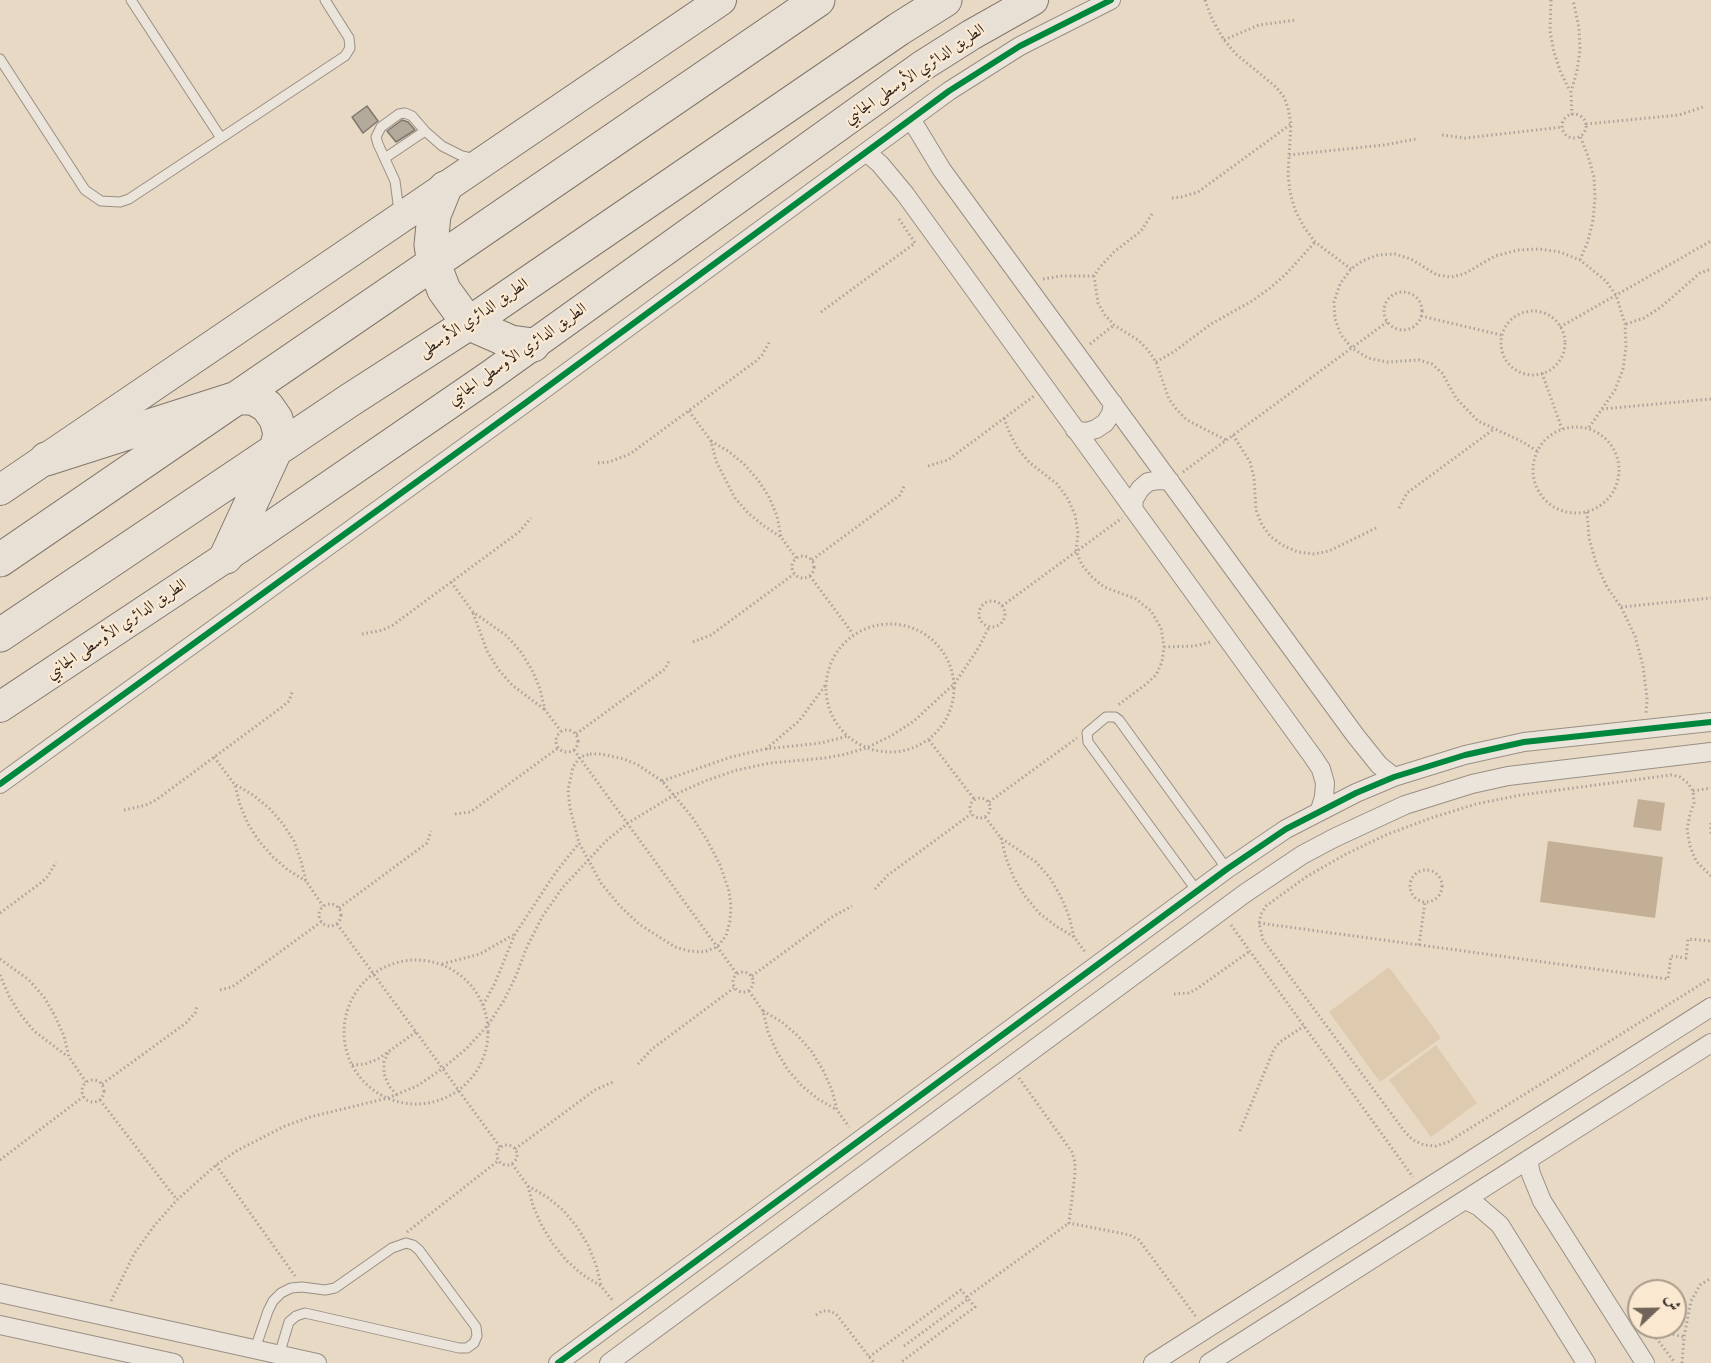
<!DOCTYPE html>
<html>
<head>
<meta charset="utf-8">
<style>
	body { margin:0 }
	#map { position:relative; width:1711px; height:1363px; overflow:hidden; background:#e8d9c5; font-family:"IM FELL English",Amiri,serif }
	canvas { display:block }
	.north { position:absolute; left:1627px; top:1279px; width:60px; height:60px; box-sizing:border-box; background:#fae8d0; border:2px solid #a99a89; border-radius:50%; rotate:68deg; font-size:16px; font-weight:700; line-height:24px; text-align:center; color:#30241e }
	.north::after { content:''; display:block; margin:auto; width:21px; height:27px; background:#706358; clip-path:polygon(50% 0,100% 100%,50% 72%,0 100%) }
</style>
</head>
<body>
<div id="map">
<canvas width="1711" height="1363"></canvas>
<div class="north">ش</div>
</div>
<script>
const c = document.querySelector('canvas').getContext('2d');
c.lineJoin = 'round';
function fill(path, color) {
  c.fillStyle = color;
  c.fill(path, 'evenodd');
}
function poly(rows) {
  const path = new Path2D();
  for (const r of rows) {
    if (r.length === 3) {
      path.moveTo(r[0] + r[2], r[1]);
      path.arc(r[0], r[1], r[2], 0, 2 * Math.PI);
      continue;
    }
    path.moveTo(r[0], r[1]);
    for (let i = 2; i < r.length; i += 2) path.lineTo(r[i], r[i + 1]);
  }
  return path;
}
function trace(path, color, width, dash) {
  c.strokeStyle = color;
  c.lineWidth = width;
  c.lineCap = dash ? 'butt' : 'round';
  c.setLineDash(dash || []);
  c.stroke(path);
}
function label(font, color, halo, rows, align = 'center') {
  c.font = font + ' "IM FELL English",Amiri,serif';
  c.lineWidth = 4.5;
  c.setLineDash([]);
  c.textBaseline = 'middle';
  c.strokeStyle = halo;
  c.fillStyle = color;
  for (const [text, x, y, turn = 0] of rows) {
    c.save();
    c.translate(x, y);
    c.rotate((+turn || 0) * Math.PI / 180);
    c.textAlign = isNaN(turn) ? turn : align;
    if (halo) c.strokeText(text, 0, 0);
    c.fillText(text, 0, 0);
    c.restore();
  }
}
fill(poly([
	[1389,967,1441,1038,1380,1082,1329,1012],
	[1436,1045,1477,1103,1431,1137,1389,1080]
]), '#decaae');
fill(poly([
	[1638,799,1665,803,1661,831,1633,827],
	[1548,841,1663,857,1655,918,1540,902]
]), '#c3af96');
const building = poly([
	[367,106,378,121,363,133,352,117,367,106],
	[402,120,408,122,415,130,396,142,387,131,402,120]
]);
fill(building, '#b4aa9c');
trace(building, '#80776c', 1.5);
const service = poly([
	[131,0,221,138],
	[0,59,85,190,101,201,120,202,129,199,345,56,350,48,349,38,325,0],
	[385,158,425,131],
	[399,211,395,181,378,144,376,137,381,127,399,114,405,113,412,116,425,131,442,146,462,156,476,159],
	[1197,891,1088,742,1087,733,1106,717,1115,717,1119,720,1227,869],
	[255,1349,268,1311,273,1301,281,1293,291,1288,302,1287,325,1290,335,1288,392,1248,406,1243,413,1245,419,1250,476,1327,477,1336,474,1343,467,1348,459,1348,305,1313,296,1316,289,1322,279,1355]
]);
const minor = poly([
	[911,119,942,170,1355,735,1379,765,1394,777],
	[866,152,880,164,905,194,1313,757,1321,769,1325,783,1324,797,1320,810],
	[1075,430,1086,432,1096,429,1105,423,1111,414,1113,403],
	[1133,509,1134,499,1140,489,1148,482,1159,480,1170,481],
	[0,784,524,404,949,91,1020,46,1111,0],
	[1528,1160,1531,1174,1542,1201,1645,1363],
	[1465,1200,1478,1206,1500,1225,1586,1363],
	[0,1293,317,1363],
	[0,1325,174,1363],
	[558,1363,1227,869,1286,829,1356,793,1394,777,1465,755,1524,742,1711,722],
	[609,1363,1244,894,1302,855,1334,838,1405,805,1472,784,1508,776,1711,752],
	[1153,1363,1711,1007],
	[1209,1363,1711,1043]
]);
const trunk = poly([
	[0,490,721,0],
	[0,707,226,557,491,375,922,66,971,35,1033,0]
]);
const motorway = poly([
	[445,188,434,215,431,245,434,264,444,290,460,312,479,328,511,342,533,345],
	[46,459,237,398,253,398,267,406,276,419,280,434,276,449,226,557],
	[0,560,818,0],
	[0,635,350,400,471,322,899,29,945,0]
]);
trace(service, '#998f84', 11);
trace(minor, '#998f84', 20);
trace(trunk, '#80776c', 32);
trace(motorway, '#80776c', 35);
trace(poly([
	[1205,0,1212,19,1224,40,1236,54,1276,87,1284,97,1288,108,1291,124,1288,174,1290,192,1295,210,1304,227,1315,242,1351,269],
	[1551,0,1550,31,1554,52,1561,73,1570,91],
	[1224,40,1259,25,1296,20],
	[1574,126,12],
	[1572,115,1571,92,1577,71,1580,50,1579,28,1573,0],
	[1586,124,1679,115,1703,107],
	[1442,135,1465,138,1563,127],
	[1289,155,1384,145,1416,139],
	[1172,198,1181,197,1198,192,1291,124],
	[1152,214,1141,231,1114,252,1100,267,1094,276,1098,303,1105,315,1114,325,1138,340,1148,350,1156,362,1169,399,1177,410,1187,420,1226,440],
	[1580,260,1588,241,1593,220,1595,198,1594,177,1588,156,1580,136],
	[1043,279,1060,276,1094,276],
	[1403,311,19],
	[1533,343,32],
	[821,312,915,243,899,219],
	[1421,316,1501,335],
	[1626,324,1644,318,1661,307,1700,273,1711,269],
	[1560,327,1711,241],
	[1090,344,1114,325],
	[1156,362,1175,351,1211,324,1252,301,1270,288,1286,274,1315,242],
	[1542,373,1562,429],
	[1602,409,1711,399],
	[689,411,711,441,716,461,735,498,748,513,764,526,781,537,796,558],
	[1004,418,1010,434,1018,449,1029,462,1057,484,1068,499,1075,515,1078,533,1076,551,1082,565,1092,577,1104,587,1136,599,1151,611,1161,628,1164,647,1162,662,1156,675,1145,685,1118,705],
	[1576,470,43],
	[1233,435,1250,462,1254,478,1256,510,1262,525,1271,537,1284,546,1298,552,1314,554,1329,551,1376,528],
	[711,441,728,451,744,464,758,480,769,497,777,516,781,537],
	[1537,451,1523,442,1478,421,1456,398,1442,373,1432,364,1419,360,1387,362,1368,358,1352,348,1341,335,1335,319,1334,302,1340,284,1351,269,1362,261,1378,255,1395,254,1411,259,1437,275,1451,277,1464,274,1495,256,1518,250,1539,249,1560,252,1580,260,1606,281,1616,295,1625,324,1626,347,1623,369,1615,390,1588,429],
	[598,463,609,462,630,454,756,361,762,355,770,341],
	[928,466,948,460,1034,396],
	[1183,472,1387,322],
	[1399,508,1407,493,1494,429],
	[1587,512,1589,538,1596,563,1607,587,1621,607,1635,636,1643,666,1647,698,1646,714],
	[803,567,11],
	[812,560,900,495,905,484],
	[810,576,853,634],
	[451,582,473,612,507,636,521,652,532,670,540,689,545,710,561,731],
	[992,614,13],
	[1002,606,1122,518],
	[1621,607,1711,598],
	[473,613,487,651,498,669,512,685,544,709],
	[890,688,64],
	[362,634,383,630,393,625,519,532,531,518],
	[693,642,711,635,794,574],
	[1164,647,1195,646,1210,642],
	[567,741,11],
	[576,734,665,669,670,659],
	[929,740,974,799],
	[766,749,799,721,825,686],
	[574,750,737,974],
	[590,754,601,754,624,759,638,765,662,781,692,817,707,840,720,865,729,891,731,906,730,921,726,936,717,947,704,952,689,951,675,947,639,924,619,905,601,883,579,843,570,808,568,790,573,767,580,757,590,754],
	[214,757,235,785,240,805,248,824,259,841,273,857,288,870,306,881],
	[662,781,731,757,765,749,821,743,848,736],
	[236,785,253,795,269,808,283,824,294,841,301,861,306,881,323,906],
	[1693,791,1711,788],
	[980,808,10],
	[989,802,1077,738],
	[124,810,146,805,156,800,282,707,289,701,293,690],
	[455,814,470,812,476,808,558,748],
	[985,817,1001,838,1036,862,1050,878,1061,897,1069,916,1074,937],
	[1711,823,1711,835],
	[1001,838,1006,858,1014,878,1025,896,1039,913,1056,926,1074,937,1086,953],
	[1426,886,16],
	[1711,876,1696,861,1690,846,1687,830,1690,814,1694,803,1693,791,1688,783,1680,777,1671,775,1521,795,1476,804,1431,818,1388,834,1346,854,1306,877,1266,906,1261,914,1259,923,1263,940,1405,1132,1413,1140,1424,1145,1436,1146,1448,1142,1711,978],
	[875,889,888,875,971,814],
	[330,915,11],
	[339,908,427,843,431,831],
	[0,913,42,882,48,876,56,862],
	[1259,923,1668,979,1671,956,1686,958,1688,939,1711,941],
	[337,924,500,1147],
	[1231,925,1413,1177],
	[1419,945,1425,902],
	[0,959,29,980,44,997,55,1016,64,1036,69,1057,86,1082],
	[416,1032,72],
	[442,964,480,954,513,935],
	[743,982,10],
	[0,975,9,996,20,1014,34,1031,67,1056],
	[752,976,832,917,852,906],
	[220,990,232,987,321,922],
	[749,991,763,1011,768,1032,777,1052,788,1070,802,1086,818,1099,837,1110],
	[1174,994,1188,993,1195,990,1250,951],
	[483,1005,495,983,515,934,556,872,579,843],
	[763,1011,782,1022,798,1036,812,1052,823,1070,832,1090,837,1110,849,1127],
	[388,1053,384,1062,384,1074,389,1086,397,1095],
	[638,1064,652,1049,734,988],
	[352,1065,365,1064,378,1059,416,1032],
	[1019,1078,1072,1152,1075,1162,1075,1173,1069,1223,1130,1235,1139,1240,1197,1318],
	[93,1091,11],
	[102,1084,186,1023,195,1013,197,1006],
	[100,1100,177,1200],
	[1240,1131,1274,1049,1280,1042,1304,1026],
	[507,1155,10],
	[515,1149,595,1090,615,1081],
	[0,1160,83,1097],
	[512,1164,528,1186,547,1197,563,1210,577,1227,588,1245,596,1265,601,1286],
	[216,1165,295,1276],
	[528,1186,533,1206,542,1226,553,1244,567,1261,583,1275,601,1286,613,1301],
	[407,1232,498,1161],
	[967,1297,1069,1223],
	[111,1301,134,1254,154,1226,177,1200,216,1165,238,1150,285,1126,310,1117,388,1098,417,1086,442,1069,466,1049,488,1025,503,1002,516,976,526,949,542,917,563,887,606,841,628,823,674,795,705,781,737,770,770,763,825,758,846,754,866,748,891,736,914,721,955,683,979,647,989,627],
	[816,1315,822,1311,830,1311,836,1314,874,1363],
	[1648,1327,1675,1363],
	[1651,1329,1684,1337],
	[904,1346,968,1299],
	[869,1357,961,1290,975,1307,900,1363],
	[1682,1363,1684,1337,1691,1301,1700,1285,1711,1278]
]), '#aaa39a', 3, [1.5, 3]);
trace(service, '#ebe4da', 9);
trace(minor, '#ebe4da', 18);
trace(trunk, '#e8e0d4', 30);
trace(motorway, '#e8e0d4', 33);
trace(poly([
	[0,784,524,404,949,91,1020,46,1111,0],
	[558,1363,1227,869,1286,829,1356,793,1394,777,1465,755,1524,742,1711,722]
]), '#00873e', 6);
label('16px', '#30241e', '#fae8d0', [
	["الطريق الدائري الأوسطى الجانبي",915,75,-34],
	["الطريق الدائري الأوسطى",474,319,-34],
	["الطريق الدائري الأوسطى الجانبي",518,355,-35],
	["الطريق الدائري الأوسطى الجانبي",117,630,-34]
]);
</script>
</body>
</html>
